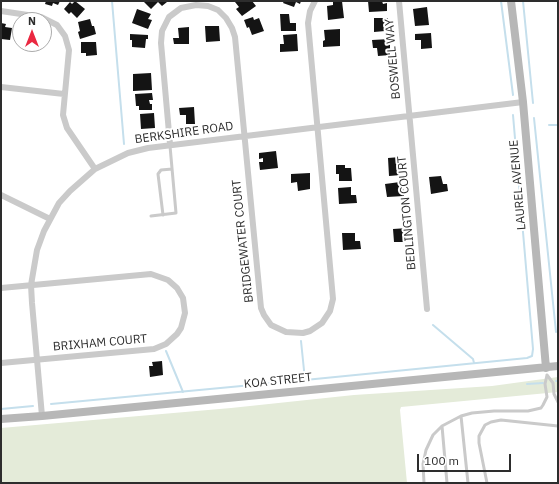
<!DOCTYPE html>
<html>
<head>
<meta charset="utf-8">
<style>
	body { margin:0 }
	#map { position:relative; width:559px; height:484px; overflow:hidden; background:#fff; font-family:"IBM Plex Sans",sans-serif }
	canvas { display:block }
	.frame { position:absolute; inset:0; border:2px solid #2d2d2d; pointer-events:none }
	.north { position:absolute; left:12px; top:12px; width:40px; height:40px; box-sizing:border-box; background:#fff; border:1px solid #ababab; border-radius:50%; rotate:0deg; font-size:11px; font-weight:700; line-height:16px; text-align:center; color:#2d2d2d }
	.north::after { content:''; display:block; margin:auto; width:14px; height:18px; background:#ea2841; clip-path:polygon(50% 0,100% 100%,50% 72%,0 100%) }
	.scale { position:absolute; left:417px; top:454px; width:94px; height:18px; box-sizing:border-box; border:2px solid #2d2d2d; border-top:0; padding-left:5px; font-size:12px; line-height:14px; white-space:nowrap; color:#2d2d2d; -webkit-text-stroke:3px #fff; paint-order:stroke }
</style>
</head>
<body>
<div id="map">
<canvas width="559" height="484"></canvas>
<div class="frame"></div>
<div class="north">N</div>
<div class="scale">100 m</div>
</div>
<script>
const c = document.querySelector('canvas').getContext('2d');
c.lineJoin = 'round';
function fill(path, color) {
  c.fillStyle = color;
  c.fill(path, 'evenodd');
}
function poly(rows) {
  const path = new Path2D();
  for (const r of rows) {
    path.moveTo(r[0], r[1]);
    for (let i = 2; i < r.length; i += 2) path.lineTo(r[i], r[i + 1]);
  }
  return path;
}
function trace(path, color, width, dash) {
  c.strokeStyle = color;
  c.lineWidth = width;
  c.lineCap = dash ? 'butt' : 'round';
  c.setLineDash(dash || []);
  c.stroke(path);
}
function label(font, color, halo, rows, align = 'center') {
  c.font = font + ' "IBM Plex Sans",sans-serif';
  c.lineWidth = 4;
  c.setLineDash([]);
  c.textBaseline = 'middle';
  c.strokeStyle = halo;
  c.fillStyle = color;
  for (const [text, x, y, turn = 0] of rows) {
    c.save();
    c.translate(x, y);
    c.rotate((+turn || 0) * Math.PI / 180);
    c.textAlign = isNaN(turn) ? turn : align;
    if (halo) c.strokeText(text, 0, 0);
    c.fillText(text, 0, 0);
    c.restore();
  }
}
fill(poly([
	[558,377,558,392,401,407,400,410,407,483,1,483,1,428,231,408,354,395,492,386]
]), '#e4ebd9');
trace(poly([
	[112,1,124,144],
	[501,1,513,95],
	[523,1,533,103],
	[534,118,556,332],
	[549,125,558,125],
	[433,325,473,359,474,363],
	[301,341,305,380],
	[166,351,183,392],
	[556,381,558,381],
	[527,384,543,383],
	[51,404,305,380,527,358,532,356,533,349,513,115],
	[1,409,33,406]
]), '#c5dfec', 2);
fill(poly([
	[46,1,60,1,58,5,53,3,52,6,45,4],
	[75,1,85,9,77,18,71,12,69,14,64,9,70,2,72,4],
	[143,1,166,1,167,2,162,6,158,2,151,9],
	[236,1,252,1,256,6,242,16,236,9,239,7,235,2],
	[284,1,301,1,300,4,296,2,294,7,283,3],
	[333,1,342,1,344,18,328,20,327,6,333,5],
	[368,1,382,1,383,4,387,3,387,11,369,12],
	[427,7,429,25,415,26,413,9],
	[137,9,151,14,148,19,152,20,148,29,132,23],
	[280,14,289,14,290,23,296,23,296,31,281,31],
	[253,17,254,20,259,18,264,31,252,35,249,27,247,28,244,20],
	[374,18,388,18,388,27,385,27,385,31,374,32],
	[90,19,92,26,94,26,96,34,80,39,78,32,80,31,78,22],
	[1,23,6,24,5,27,12,28,10,40,1,39],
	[205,26,219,26,220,41,206,42],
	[16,27,20,27,20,41,14,40],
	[189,27,189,44,174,44,173,38,179,38,178,28],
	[340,29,340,46,323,47,323,41,325,40,324,30],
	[431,33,432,48,421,49,421,40,415,40,415,34],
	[130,34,148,35,148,39,146,39,145,48,132,47,132,40,130,40],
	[297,34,298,51,280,52,280,44,284,44,283,35],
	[390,39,390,55,378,56,377,48,373,48,372,40],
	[81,42,96,42,97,55,86,56,86,53,81,53],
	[151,73,152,90,133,91,133,74],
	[152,93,153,100,149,100,150,104,152,104,152,110,139,110,139,106,136,106,135,94],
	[194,107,195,124,186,124,186,115,180,115,179,108],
	[154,113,155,128,141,129,140,114],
	[276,151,278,168,260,170,259,162,263,162,263,158,259,159,259,153],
	[400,157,401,175,389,176,388,158],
	[336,165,345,165,345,168,351,168,352,181,339,181,339,174,336,174],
	[310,173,310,189,298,191,297,182,291,183,291,174],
	[441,176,443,184,447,184,448,191,431,194,429,177],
	[400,182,400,186,403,186,404,196,387,197,385,184],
	[351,187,351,195,356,195,357,203,339,204,338,188],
	[408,228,408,235,406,235,406,242,394,242,393,229],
	[342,233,355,233,355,241,360,241,361,249,343,250],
	[162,361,163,375,150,377,149,366,153,366,152,362]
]), '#141414');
trace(poly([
	[163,215,158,174,161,170,172,169],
	[151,216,176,213,170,146],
	[547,375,553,383,554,394,558,402],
	[461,416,468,483],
	[442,426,447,483],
	[424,483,423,464,426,450,433,435,442,426,461,416,472,413,494,411,528,411,541,408,543,405,547,397,545,384,547,375],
	[487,483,479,443,479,436,485,425,491,422,501,420,558,426]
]), '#cacaca', 3);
trace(poly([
	[399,1,427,309],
	[1,11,41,17,57,25,65,36,69,50,63,115,67,128,95,169],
	[1,87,64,94],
	[170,144,161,43,162,31,169,17,181,8,196,5,208,6,218,10,226,18,232,28,235,37,261,308,264,315,271,325,286,332,303,333,310,331,322,323,330,311,333,299,308,23,310,11,315,1],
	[1,195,50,219],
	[1,288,151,274,168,280,177,288,183,298,185,313,181,328,177,334,166,344,154,349,1,363],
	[42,416,32,303,31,285,37,250,44,231,59,203,70,191,95,169,128,153,148,148,523,102]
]), '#cacaca', 6);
trace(poly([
	[511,1,523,102,546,368],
	[1,419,42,416,558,366]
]), '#b7b7b7', 8);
label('12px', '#2d2d2d', '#fff', [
	["BOSWELL WAY",393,59,-95],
	["BERKSHIRE ROAD",184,133,-8],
	["LAUREL AVENUE",518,185,-95],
	["BEDLINGTON COURT",407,213,-95],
	["BRIDGEWATER COURT",243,241,-96],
	["BRIXHAM COURT",100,343,-5],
	["KOA STREET",278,381,-6]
]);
</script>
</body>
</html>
